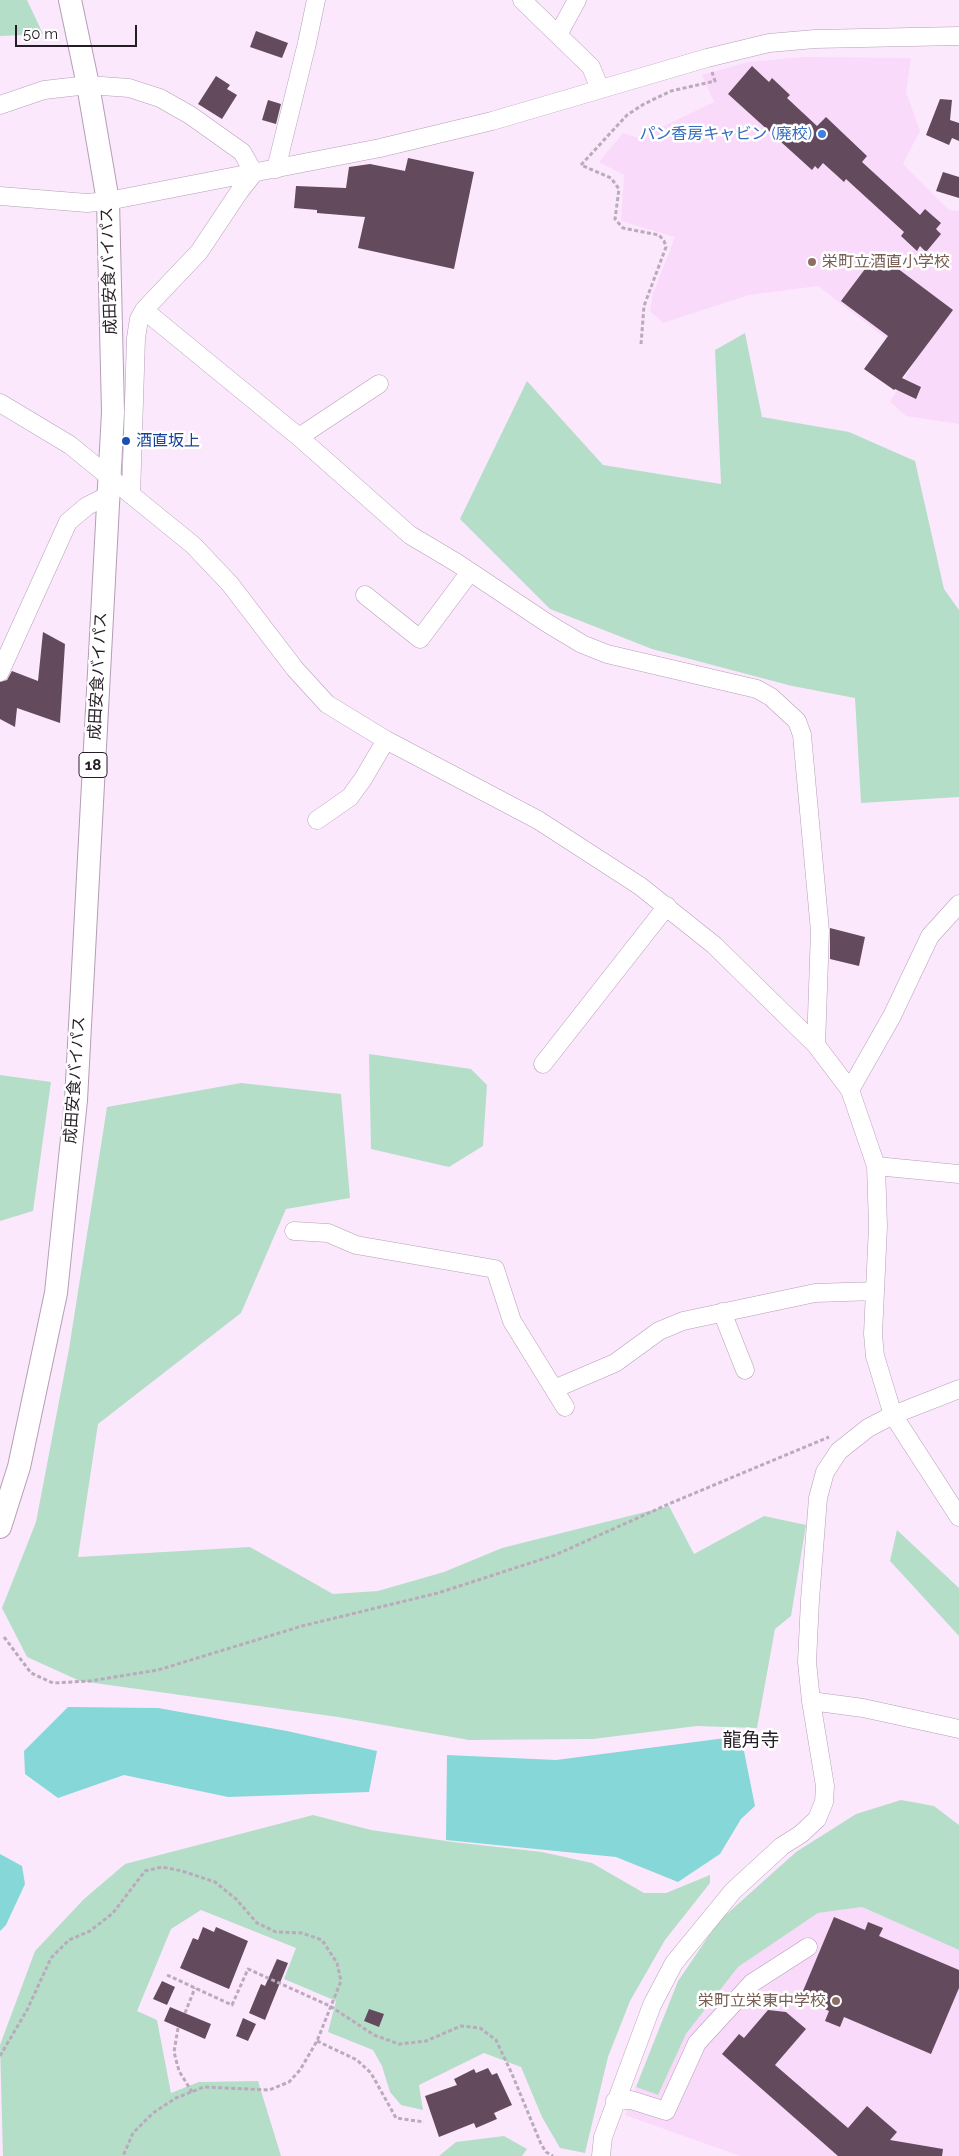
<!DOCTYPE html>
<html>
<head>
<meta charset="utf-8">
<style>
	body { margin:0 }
	#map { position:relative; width:959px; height:2156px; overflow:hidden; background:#fce8fd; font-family:Raleway,sans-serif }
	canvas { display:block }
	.scale { position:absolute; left:15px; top:25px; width:122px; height:22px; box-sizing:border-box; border:2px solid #251d26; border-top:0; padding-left:6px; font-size:15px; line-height:18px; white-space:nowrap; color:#251d26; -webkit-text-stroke:4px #fff; paint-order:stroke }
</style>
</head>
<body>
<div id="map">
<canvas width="959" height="2156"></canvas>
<div class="scale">50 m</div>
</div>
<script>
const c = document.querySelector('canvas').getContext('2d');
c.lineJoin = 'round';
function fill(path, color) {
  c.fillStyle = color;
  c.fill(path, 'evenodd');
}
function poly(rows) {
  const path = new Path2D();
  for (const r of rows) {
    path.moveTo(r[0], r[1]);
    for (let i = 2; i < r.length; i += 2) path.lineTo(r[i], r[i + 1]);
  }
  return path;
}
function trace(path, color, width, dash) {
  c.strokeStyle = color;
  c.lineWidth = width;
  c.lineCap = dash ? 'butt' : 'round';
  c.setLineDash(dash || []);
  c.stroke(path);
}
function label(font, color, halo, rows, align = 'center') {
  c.font = font + ' Raleway,"Noto Sans JP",sans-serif';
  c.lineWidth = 5;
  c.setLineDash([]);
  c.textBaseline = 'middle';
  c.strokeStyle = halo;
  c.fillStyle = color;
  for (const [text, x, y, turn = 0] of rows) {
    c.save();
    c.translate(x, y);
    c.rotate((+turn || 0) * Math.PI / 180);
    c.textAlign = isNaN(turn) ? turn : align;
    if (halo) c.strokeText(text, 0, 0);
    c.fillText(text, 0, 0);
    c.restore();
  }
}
fill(poly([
	[803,57,911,58,906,92,920,131,903,164,949,210,959,211,959,424,906,416,890,402,915,361,818,286,749,295,663,323,650,311,653,293,675,237,621,221,624,175,599,162,623,133,639,138,714,102,702,75,748,62],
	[862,1907,959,1950,959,2156,740,2156,625,2115,636,2087,658,2095,686,2034,738,1967,818,1913]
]), '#f9dafa');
fill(poly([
	[0,0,27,0,43,34,0,36],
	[745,333,762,417,849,432,915,461,944,589,959,610,959,797,861,803,855,698,792,686,652,649,550,609,460,519,527,381,603,465,721,484,715,350],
	[369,1054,471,1069,487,1085,483,1146,449,1167,371,1149],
	[0,1075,51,1082,33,1211,0,1221],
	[241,1083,341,1094,350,1198,286,1209,241,1313,98,1424,78,1557,250,1547,333,1594,378,1591,444,1572,502,1548,669,1506,694,1554,764,1516,806,1525,791,1616,775,1629,757,1728,697,1726,593,1739,469,1740,338,1717,80,1681,27,1657,2,1608,36,1522,69,1349,107,1107],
	[897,1530,959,1588,959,1636,890,1561],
	[901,1800,934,1806,959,1825,959,1950,862,1907,818,1913,738,1967,686,2034,658,2095,636,2087,678,1981,719,1921,796,1852,856,1814],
	[313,1815,371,1830,453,1842,542,1852,592,1863,644,1893,666,1893,710,1875,710,1883,665,1940,630,2001,608,2057,585,2153,560,2148,542,2117,521,2067,484,2053,419,2085,423,2110,401,2105,390,2092,382,2066,373,2050,328,2032,336,2001,284,1979,296,1948,201,1910,171,1929,137,2011,157,2020,171,2093,199,2082,258,2081,281,2156,3,2156,0,2045,35,1951,84,1899,125,1864],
	[504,2136,527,2149,522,2156,439,2156,456,2142]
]), '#b5dec9');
fill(poly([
	[68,1707,158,1708,287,1731,377,1751,369,1792,228,1797,124,1775,58,1798,25,1774,24,1751],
	[741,1736,755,1806,741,1819,720,1854,678,1882,616,1857,446,1840,447,1755,556,1760],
	[0,1854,22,1866,25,1884,6,1925,0,1931]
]), '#85d7d8');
fill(poly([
	[256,31,288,43,282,58,250,47],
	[752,66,769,82,772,78,790,95,787,98,817,126,826,117,867,156,862,162,920,215,925,209,941,223,936,229,941,234,926,252,920,246,917,251,901,236,904,232,846,179,844,182,823,163,818,169,815,166,812,170,728,94],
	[216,76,230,85,227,89,237,95,222,119,198,104],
	[940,99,952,100,950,120,959,123,959,141,952,138,949,145,926,135],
	[268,100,281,104,276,124,262,120],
	[408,158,474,172,454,269,358,248,365,217,317,213,317,210,294,208,296,186,346,188,349,167,370,164,405,171],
	[943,172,959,177,959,198,936,191],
	[877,253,953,310,902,378,921,387,916,399,895,389,894,390,864,369,888,336,841,301],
	[43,632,65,644,60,723,17,708,15,727,0,719,0,682,7,680,12,671,38,681],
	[830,928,865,937,859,966,830,959],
	[834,1917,865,1930,868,1922,883,1928,879,1936,959,1970,959,1988,931,2054,844,2017,840,2027,825,2021,829,2011,800,1998],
	[203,1927,214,1932,216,1927,248,1941,229,1989,180,1968,193,1938,198,1940],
	[277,1959,288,1963,265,2020,249,2013,261,1984,265,1986],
	[162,1981,175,1987,167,2005,153,1999],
	[170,2007,211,2024,205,2039,164,2021],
	[369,2009,384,2014,379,2027,364,2021],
	[768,2010,786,2012,806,2029,775,2065,848,2128,867,2106,897,2132,890,2140,943,2149,942,2156,838,2156,722,2054,739,2034,744,2038],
	[243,2018,256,2024,248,2041,236,2036],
	[488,2068,492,2075,497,2073,512,2105,494,2113,497,2119,476,2128,474,2123,439,2137,425,2096,457,2085,454,2079,474,2069,476,2073]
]), '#634a5c');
const minor = poly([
	[522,0,591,67,600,89],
	[559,33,577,0],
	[0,105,44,90,88,85,129,88,160,98,190,115,242,152,254,173],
	[276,169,307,43,316,0],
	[0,196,87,203,108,201,380,148,492,121,707,58,769,43,815,39,959,36],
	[144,310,299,437,410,535,457,563,547,623,582,644,607,654,757,689,771,697,797,721,802,735,820,931,816,1045],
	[0,403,70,445,193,545,230,584,295,669,327,704,386,740,538,820,640,886,714,945,816,1045,850,1090,876,1166,878,1226,873,1334,875,1356,893,1415,959,1517],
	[299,437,379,384],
	[131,495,136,338,139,319,144,310,199,252,239,192,254,173],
	[365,595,420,639,470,572],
	[0,672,68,522,87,506,107,496],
	[317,820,350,797,363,779,386,740],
	[543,1064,667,906],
	[850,1090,892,1016,930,936,959,904],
	[876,1166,959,1174],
	[294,1231,328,1233,356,1245,495,1269,512,1321,565,1407],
	[722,1312,745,1370],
	[554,1389,615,1363,659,1331,683,1321,815,1293,875,1291],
	[811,1701,863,1708,959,1729],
	[615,2101,631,2100,666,2111,697,2043,752,1983,808,1947],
	[601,2156,603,2137,652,2005,674,1963,733,1891,782,1846,801,1834,817,1819,824,1802,825,1786,811,1701,807,1662,810,1600,818,1498,825,1472,839,1451,868,1428,893,1415,959,1389]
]);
const major = poly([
	[0,1527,19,1467,56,1293,76,1100,113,412,108,201,88,85,70,0]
]);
trace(minor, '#b59eb6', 19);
trace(major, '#b59eb6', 24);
trace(poly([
	[641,344,644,306,666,247,664,241,659,235,623,228,615,219,619,189,611,178,581,165,627,115,644,104,671,91,715,81,712,72],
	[4,1637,31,1673,53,1683,90,1681,158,1670,302,1626,438,1593,555,1555,671,1503,829,1437],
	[167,1975,232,2005,248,1969,330,2006,374,2035,399,2044,426,2041,461,2026,480,2028,496,2040,512,2074,541,2144,546,2152,553,2156],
	[185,2013,195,1988],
	[178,2028,174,2052,179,2071,192,2092],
	[317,2041,357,2060,371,2073,396,2118,424,2122],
	[0,2056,27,2010,51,1958,69,1940,90,1931,113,1913,145,1871,162,1867,182,1871,215,1882,236,1899,257,1923,276,1932,302,1933,322,1940,337,1963,341,1981,317,2041,300,2070,289,2082,269,2090,204,2087,176,2098,153,2113,133,2133,123,2156]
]), '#baaabb', 3, [4, 2.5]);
trace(minor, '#fff', 18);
trace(major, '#fff', 22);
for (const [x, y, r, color] of [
	[822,134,5,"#3f7fe0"],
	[812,262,5,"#8d6e63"],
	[126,441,5,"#1a4fb4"],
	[836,2001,5,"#8d6e63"]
]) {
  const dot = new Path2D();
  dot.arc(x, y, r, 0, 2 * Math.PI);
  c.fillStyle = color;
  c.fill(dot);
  trace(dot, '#fff', 2);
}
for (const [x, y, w] of [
	[93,765,28]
]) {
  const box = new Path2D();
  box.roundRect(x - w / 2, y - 12.5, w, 25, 4);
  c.fillStyle = '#fff';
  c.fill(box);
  trace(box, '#251d26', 1);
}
label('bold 15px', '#251d26', null, [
	["18",93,765]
]);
label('16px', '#366cbe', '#fff', [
	["パン香房キャビン (廃校)",812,134]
], 'right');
label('16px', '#785e54', '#fff', [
	["栄町立酒直小学校",822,262],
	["栄町立栄東中学校",826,2001,"right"]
], 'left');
label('16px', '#251d26', '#fff', [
	["成田安食バイパス",109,271,-92],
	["成田安食バイパス",98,676,-87],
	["成田安食バイパス",75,1080,-86]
]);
label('16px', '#164399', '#fff', [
	["酒直坂上",136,441]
], 'left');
label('19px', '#251d26', '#fff', [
	["龍角寺",751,1740]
]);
</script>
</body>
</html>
